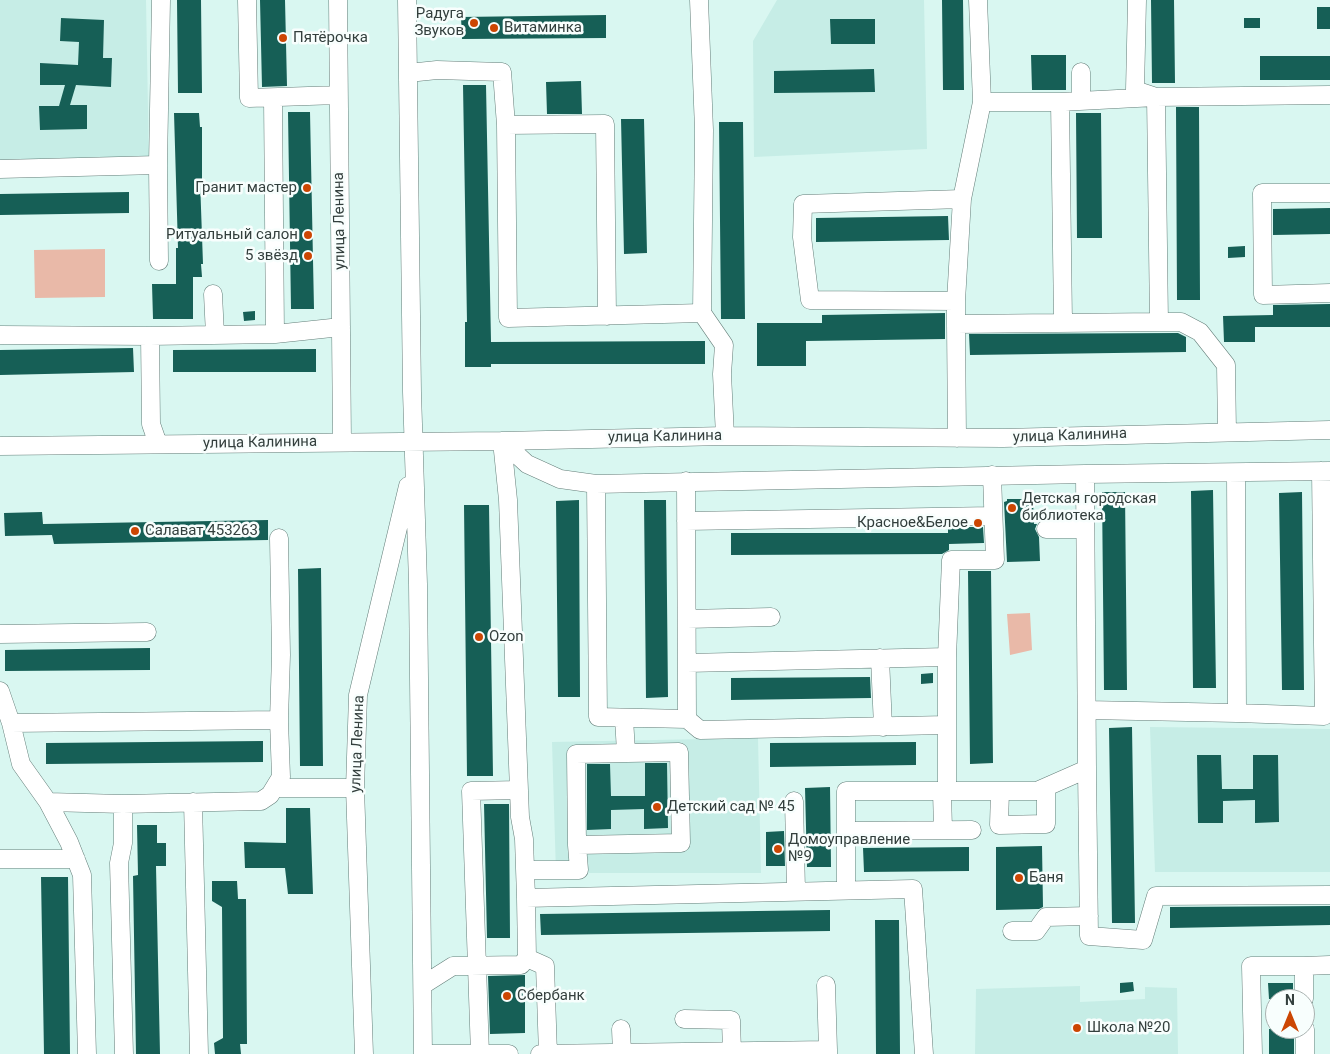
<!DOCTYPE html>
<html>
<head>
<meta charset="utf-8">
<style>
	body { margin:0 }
	#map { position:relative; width:1330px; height:1054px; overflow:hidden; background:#d9f7f1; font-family:Roboto,sans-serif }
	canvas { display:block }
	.north { position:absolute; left:1265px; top:989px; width:50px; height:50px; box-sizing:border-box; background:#f8fefd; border:1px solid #a9b2b0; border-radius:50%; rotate:0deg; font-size:14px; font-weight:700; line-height:20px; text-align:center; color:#333f3d }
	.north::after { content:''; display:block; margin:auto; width:18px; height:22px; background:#cc4603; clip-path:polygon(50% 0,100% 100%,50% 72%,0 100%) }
</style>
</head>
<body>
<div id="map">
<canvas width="1330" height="1054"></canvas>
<div class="north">N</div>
</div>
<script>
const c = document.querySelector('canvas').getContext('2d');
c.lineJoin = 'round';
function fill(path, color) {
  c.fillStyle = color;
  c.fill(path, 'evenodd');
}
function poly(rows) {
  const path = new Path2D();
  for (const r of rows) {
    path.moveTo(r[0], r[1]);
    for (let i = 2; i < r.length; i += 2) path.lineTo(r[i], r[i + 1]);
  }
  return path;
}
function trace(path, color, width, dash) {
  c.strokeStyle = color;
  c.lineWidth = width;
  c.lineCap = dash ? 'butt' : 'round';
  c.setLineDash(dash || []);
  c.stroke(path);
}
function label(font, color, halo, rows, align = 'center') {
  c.font = font + ' Roboto,sans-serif';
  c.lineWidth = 5;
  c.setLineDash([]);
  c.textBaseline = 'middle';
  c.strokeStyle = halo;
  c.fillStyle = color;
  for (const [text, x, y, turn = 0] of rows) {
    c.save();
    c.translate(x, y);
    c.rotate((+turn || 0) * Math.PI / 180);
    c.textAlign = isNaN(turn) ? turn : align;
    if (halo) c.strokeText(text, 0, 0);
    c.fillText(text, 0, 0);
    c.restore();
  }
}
fill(poly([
	[0,0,146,0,149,163,0,165],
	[777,0,924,0,927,149,754,157,753,41],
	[1150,727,1330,729,1330,872,1155,872],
	[758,738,761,873,556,873,552,742],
	[1080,986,1080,1002,1145,999,1145,987,1177,988,1178,1054,975,1054,976,989]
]), '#c6ede6');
fill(poly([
	[105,249,105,297,35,298,34,250],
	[1030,613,1032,650,1010,655,1007,614]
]), '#e9b9a8');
fill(poly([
	[177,0,201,0,202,93,178,93],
	[260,0,285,0,287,86,262,87],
	[942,0,963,0,964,90,943,90],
	[1151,0,1174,0,1175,83,1152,83],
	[1317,7,1330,7,1330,29,1317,29],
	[606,15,606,38,462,39,461,17],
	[61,18,104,20,103,58,112,58,111,87,76,85,70,105,87,105,87,129,40,130,39,106,59,106,65,85,40,85,40,63,78,65,79,42,60,41],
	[1244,18,1260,18,1260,28,1244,28],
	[830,19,875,19,875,44,831,44],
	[1031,55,1066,55,1066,90,1032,90],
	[1260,56,1330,56,1330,80,1260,80],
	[874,69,875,92,774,93,774,71],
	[581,81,582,114,547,114,546,82],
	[463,85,486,85,491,342,705,341,705,364,491,364,491,367,465,367,465,322,467,322],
	[1176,107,1199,107,1200,300,1177,300],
	[288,112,310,112,314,309,291,309],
	[174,113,199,113,200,127,202,127,202,180,200,180,203,264,201,264,202,277,193,277,193,319,153,319,152,284,176,284,176,248,178,248],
	[1076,113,1101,113,1102,238,1077,238],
	[621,119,644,119,647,253,624,254],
	[719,122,743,122,745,319,721,319],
	[129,192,129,213,0,215,0,194],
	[1330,208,1330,234,1273,235,1273,209],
	[948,216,949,240,816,242,816,218],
	[1245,246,1245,257,1228,258,1228,247],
	[1330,304,1330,327,1255,327,1255,342,1224,342,1223,316,1273,315,1273,305],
	[255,311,255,320,244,321,243,312],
	[945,313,945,339,806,341,806,366,757,366,757,323,822,323,822,315],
	[1178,333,1186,337,1186,352,970,355,969,334],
	[133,348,134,372,0,375,0,350],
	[316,349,316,372,173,372,173,350],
	[1213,490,1216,688,1193,688,1191,491],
	[1102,492,1125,492,1127,690,1104,690],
	[1302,492,1304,690,1282,690,1279,493],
	[1007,499,1033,499,1034,524,1037,524,1035,529,1039,537,1040,561,1007,562,1004,502,1007,501],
	[579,500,580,697,558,697,556,501],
	[644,500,666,500,668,697,646,698],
	[464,505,489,505,493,776,467,776],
	[42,512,43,524,268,520,268,540,54,544,52,535,5,536,4,513],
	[948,527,983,527,984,543,949,544,949,550,942,554,731,555,731,533,948,533],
	[321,568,323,766,300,766,298,569],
	[968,571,991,571,993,763,970,764],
	[150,648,150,670,5,671,5,650],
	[933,673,933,683,921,684,921,674],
	[870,677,871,698,731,700,731,678],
	[1132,727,1135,923,1112,923,1109,728],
	[263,741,263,762,46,764,46,743],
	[916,742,916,765,770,767,770,743],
	[1197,755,1221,755,1222,789,1253,789,1253,755,1278,755,1279,822,1255,823,1255,800,1223,801,1223,823,1198,823],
	[645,763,667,763,668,828,644,829,644,809,611,810,611,829,587,830,587,764,610,764,611,796,645,796],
	[830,787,831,867,807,867,805,788],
	[484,804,509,804,510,938,487,938],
	[286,808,310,808,313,894,288,894,285,868,245,868,244,842,286,843],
	[137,825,157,825,157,843,166,843,166,866,156,866,160,1054,136,1054,133,876,138,875],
	[784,831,785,866,766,866,766,832],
	[1042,846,1043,907,1039,909,996,910,996,847],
	[969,847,969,871,864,872,863,848],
	[41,877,68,877,70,1054,44,1054],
	[212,881,237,881,238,899,246,899,247,1044,240,1044,241,1054,215,1054,214,1043,223,1038,222,907,212,901],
	[1330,906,1330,925,1170,928,1170,907],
	[830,910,830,931,541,935,540,914],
	[875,920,899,920,900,1054,876,1054],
	[525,975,525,1033,490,1034,488,976],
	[1133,982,1134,991,1120,993,1120,983],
	[1268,983,1293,983,1293,999,1269,999],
	[1269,1029,1294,1029,1294,1054,1269,1054]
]), '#165f56');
const minor = poly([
	[247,0,249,98,338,95],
	[338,0,342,441],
	[407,0,412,392,418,584,423,1054],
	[699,0,704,130,702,313],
	[978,0,982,102],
	[1081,72,1081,101],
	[408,73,437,70,502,72,506,125,508,318,702,313,724,345,722,374,725,436],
	[273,98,275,334,341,327],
	[506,125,605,124,607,316],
	[158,165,159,261],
	[0,169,158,165,161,0],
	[1330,193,1262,193,1263,295,1330,293],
	[962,199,982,102,1060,102],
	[213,294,215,335],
	[956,301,810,300,802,237,803,204,962,199,956,301,956,324],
	[1063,321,1060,102,1156,97,1330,95],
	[1159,322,1181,322,1200,332,1226,365,1227,432],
	[0,335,150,336],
	[957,438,956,324,1159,322,1156,97,1135,90,1137,0],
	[502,441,508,500,520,817,524,839,526,898,913,889,924,1054],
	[502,441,527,464,560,479,596,484,1085,474,1330,471],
	[158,444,151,424,150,336,275,334],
	[0,446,502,441,725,436,1003,438,1330,430],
	[1321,471,1323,644,1330,644],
	[1236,473,1237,713,1324,716,1323,644],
	[686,481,687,719],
	[596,484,598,717,687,719,700,730,947,725],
	[686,521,993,516],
	[1046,529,1085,529],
	[279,538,281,655,279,720],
	[687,619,771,617],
	[0,634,147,632],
	[880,658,883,727],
	[687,663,947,657],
	[0,691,11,723],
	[1087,710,1237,713],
	[624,718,626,752],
	[1087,769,1089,936,1143,940,1156,896,1330,895],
	[276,788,355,788],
	[942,791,943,830],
	[947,791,947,657,951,560,995,560,992,475],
	[1000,791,999,825,1046,824,1046,788],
	[794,801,796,891],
	[48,802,123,804,261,801,270,795,281,777,279,720,11,723,21,764,48,802,69,842,82,875,87,1054],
	[193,802,199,1054],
	[123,804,123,843,119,863,124,1054],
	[846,831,972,830],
	[0,859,76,859],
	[526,870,579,870,577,845,576,754,679,752,681,843,577,845],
	[846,890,846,791,1037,791,1087,769,1085,474],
	[1012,931,1036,931,1046,917,1089,916],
	[527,958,545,966,548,1054],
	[423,985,453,966,521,965,527,958,526,898],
	[826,985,828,1050],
	[1304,999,1304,966,1330,965],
	[684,1019,731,1020,732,1052],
	[621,1029,622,1053],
	[1305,1029,1305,1054],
	[364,1054,355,788,358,695,408,486],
	[431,1054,509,1054],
	[480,1054,471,791,519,790],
	[540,1054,828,1050,828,1054],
	[1253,1054,1251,966,1304,966]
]);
trace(minor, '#647e79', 19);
trace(minor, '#fff', 18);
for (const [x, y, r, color] of [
	[474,23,5,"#cc4603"],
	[494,28,5,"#cc4603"],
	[283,38,5,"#cc4603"],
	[307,188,5,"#cc4603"],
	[308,235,5,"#cc4603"],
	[308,256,5,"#cc4603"],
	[1012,508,5,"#cc4603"],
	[978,523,5,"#cc4603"],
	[135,531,5,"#cc4603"],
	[479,637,5,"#cc4603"],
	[657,807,5,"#cc4603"],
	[778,849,5,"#cc4603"],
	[1019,878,5,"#cc4603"],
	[507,996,5,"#cc4603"],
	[1077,1028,5,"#cc4603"]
]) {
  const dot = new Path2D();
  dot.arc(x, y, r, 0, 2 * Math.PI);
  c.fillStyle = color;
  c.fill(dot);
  trace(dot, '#f8fefd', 2);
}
label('15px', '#333f3d', '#f8fefd', [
	["Радуга",464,14,"right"],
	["Звуков",464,31,"right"],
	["Витаминка",504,28],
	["Пятёрочка",293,38],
	["Гранит мастер",297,188,"right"],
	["Ритуальный салон",298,235,"right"],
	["5 звёзд",298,256,"right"],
	["Детская городская",1022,499],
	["библиотека",1022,516],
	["Красное&Белое",968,523,"right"],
	["Салават 453263",145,531],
	["Ozon",489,637],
	["Детский сад № 45",667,807],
	["Домоуправление",788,840],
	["№9",788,857],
	["Баня",1029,878],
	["Сбербанк",517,996],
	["Школа №20",1087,1028]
], 'left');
label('15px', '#333f3d', '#f8fefd', [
	["улица Ленина",340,221,-91],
	["улица Калинина",1070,436,-2],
	["улица Калинина",665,437,-1],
	["улица Калинина",260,443,-1],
	["улица Ленина",358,744,-88]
]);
</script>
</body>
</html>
